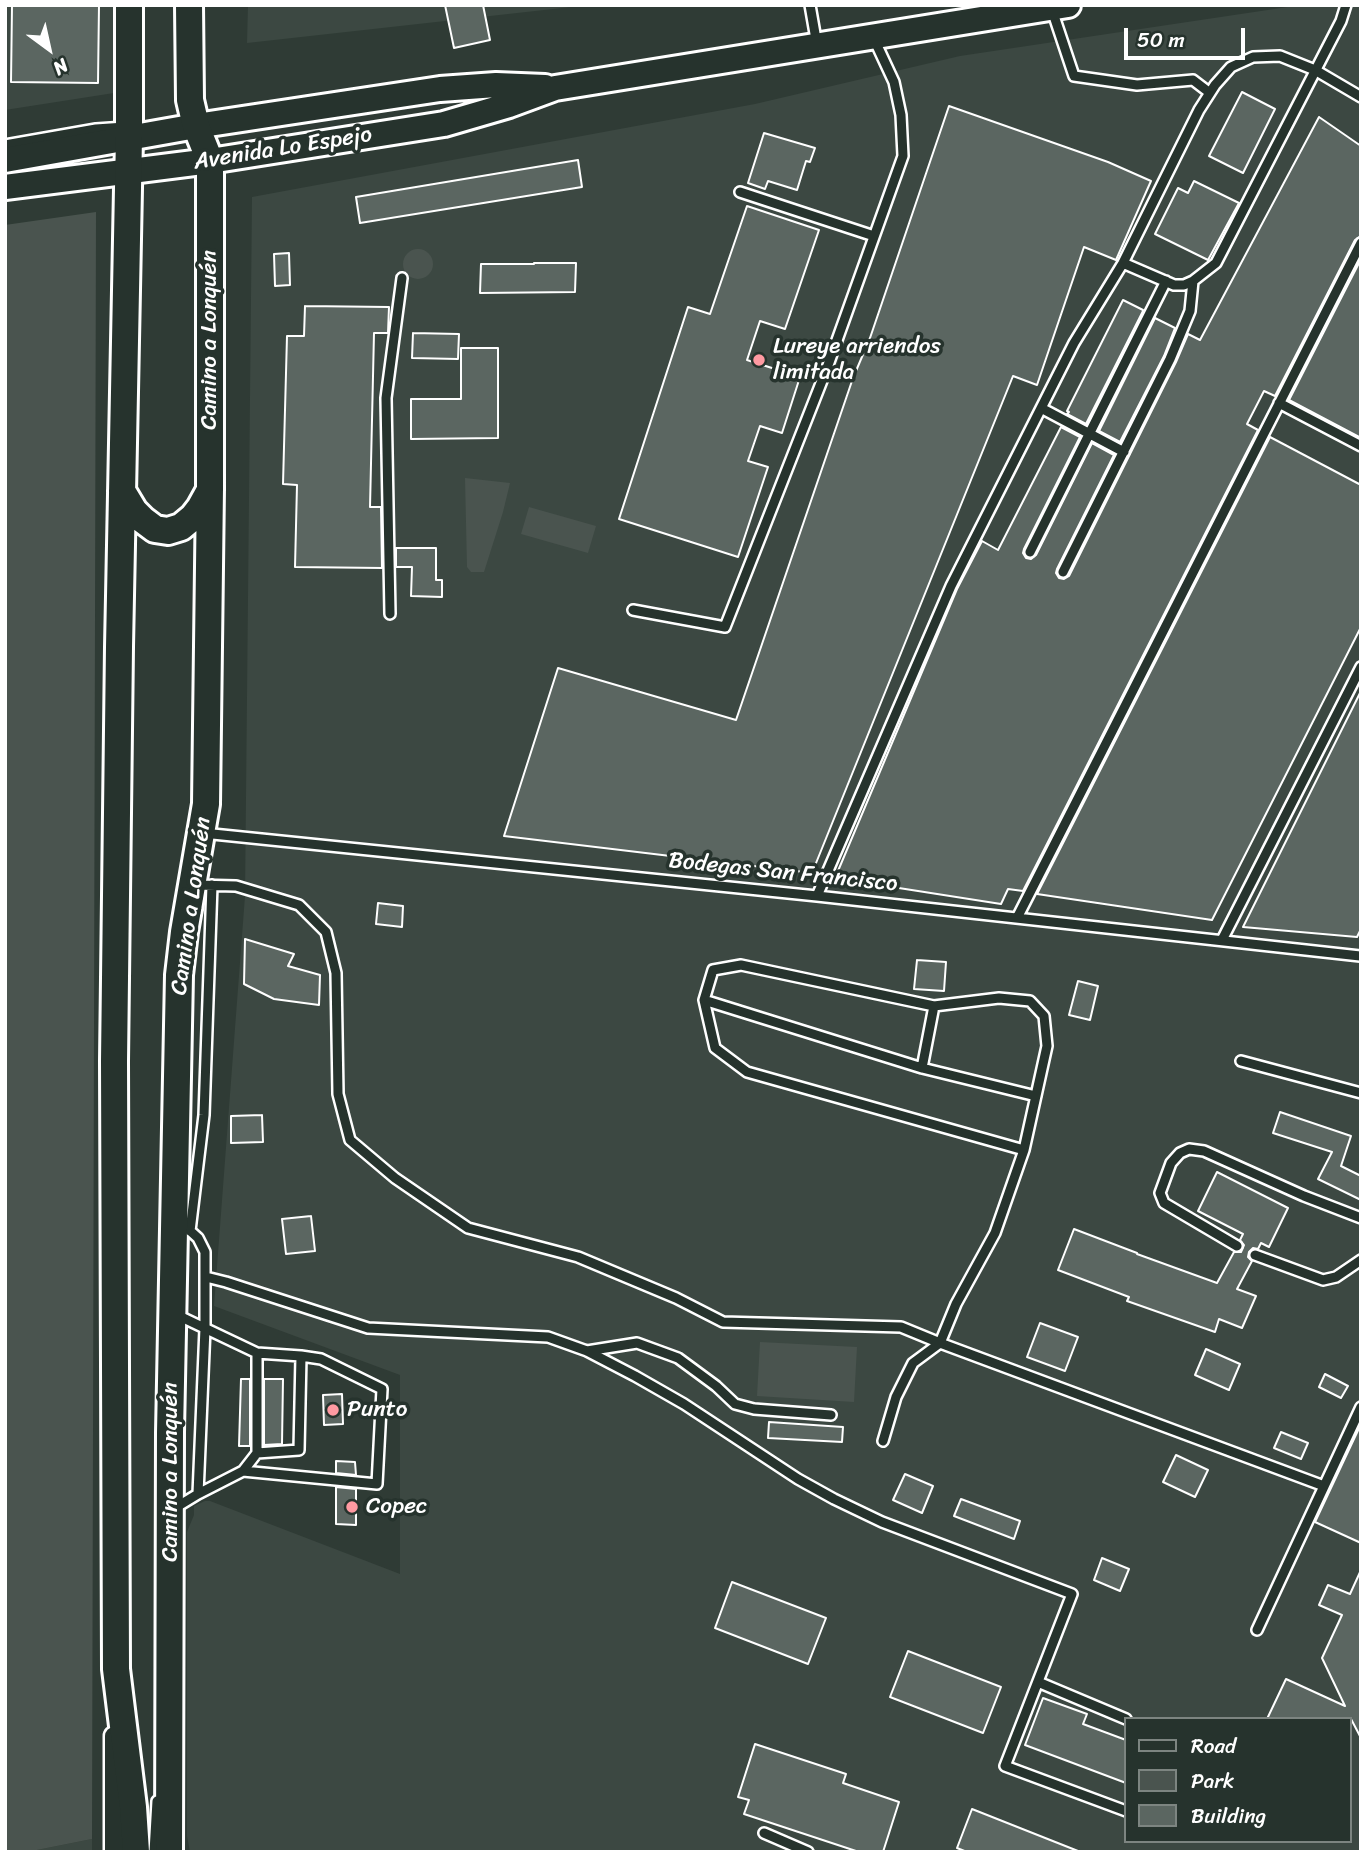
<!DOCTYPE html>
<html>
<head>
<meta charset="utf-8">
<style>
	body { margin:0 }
	#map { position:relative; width:1366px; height:1857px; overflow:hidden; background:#2f3b35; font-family:Sriracha,sans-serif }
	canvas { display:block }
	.frame { position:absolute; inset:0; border:7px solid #fff; pointer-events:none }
	.legend { position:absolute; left:1124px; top:1717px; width:228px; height:126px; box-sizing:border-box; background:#26332d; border:2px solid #7d8581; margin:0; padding:9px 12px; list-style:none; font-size:21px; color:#fff }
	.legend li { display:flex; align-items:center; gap:14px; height:35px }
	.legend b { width:35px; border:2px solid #7d8581 }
	.north { position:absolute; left:14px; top:14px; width:70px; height:70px; -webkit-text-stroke:5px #26332d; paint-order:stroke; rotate:147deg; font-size:19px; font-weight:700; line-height:28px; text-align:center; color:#fff }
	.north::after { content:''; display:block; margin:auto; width:24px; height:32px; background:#fff; clip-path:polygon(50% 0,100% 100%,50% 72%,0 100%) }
	.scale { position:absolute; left:1124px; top:28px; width:121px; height:32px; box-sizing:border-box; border:4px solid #fff; border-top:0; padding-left:9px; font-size:21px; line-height:24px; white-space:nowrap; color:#fff; -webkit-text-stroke:5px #26332d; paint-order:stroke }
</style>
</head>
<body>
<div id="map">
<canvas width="1366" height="1857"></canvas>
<div class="frame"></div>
<ul class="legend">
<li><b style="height:9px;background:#26332d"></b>Road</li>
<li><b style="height:19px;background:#4a544f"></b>Park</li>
<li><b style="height:19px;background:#5b6661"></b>Building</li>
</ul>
<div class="north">N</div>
<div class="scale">50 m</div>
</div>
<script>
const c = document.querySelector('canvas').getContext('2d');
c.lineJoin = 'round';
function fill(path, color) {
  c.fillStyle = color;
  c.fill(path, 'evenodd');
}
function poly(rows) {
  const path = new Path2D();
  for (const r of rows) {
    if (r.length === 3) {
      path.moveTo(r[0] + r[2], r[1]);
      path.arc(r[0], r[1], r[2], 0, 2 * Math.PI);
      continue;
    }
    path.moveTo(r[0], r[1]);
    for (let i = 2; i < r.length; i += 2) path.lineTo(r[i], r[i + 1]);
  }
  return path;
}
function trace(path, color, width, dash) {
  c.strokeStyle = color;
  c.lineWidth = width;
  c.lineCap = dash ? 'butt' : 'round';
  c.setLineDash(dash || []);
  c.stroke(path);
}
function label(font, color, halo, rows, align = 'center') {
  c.font = font + ' Sriracha,sans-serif';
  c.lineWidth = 7;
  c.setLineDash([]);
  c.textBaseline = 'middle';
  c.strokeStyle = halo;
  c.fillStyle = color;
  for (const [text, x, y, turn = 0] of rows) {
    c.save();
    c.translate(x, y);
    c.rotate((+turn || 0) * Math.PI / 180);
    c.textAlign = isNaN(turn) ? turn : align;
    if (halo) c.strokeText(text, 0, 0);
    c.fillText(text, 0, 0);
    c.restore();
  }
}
fill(poly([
	[5,5,115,5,114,93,5,110],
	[248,5,589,5,247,43],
	[1301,5,1361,5,1361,1852,190,1852,187,1836,187,1532,194,1515,194,1506,205,1501,210,1501,400,1574,400,1375,214,1306,245,896,252,197,755,104,960,56],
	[1126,1719,1350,1719,1350,1841,1126,1841],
	[92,1839,92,1852,27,1852]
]), '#3c4842');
fill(poly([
	[96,212,92,1839,27,1852,5,1852,5,225],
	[418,264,15],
	[465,478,510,483,503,512,484,572,471,572,467,567],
	[529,507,596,526,588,553,521,534],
	[760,1342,857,1347,854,1402,757,1396]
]), '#4a544f');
const building = poly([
	[12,5,99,5,98,83,11,82,12,5],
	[445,5,483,5,490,40,454,48,445,5],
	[1242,92,1275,109,1243,173,1209,156,1242,92],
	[949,106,1108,162,1151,181,1116,260,1084,247,1037,385,1013,376,812,873,504,836,558,668,736,720,853,378,870,338,949,106],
	[1319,117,1361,146,1361,236,1355,240,1275,396,1264,391,1247,424,1258,430,1023,891,1008,889,1001,904,835,878,957,589,982,541,998,550,1061,427,1080,437,1024,549,1023,553,1026,558,1031,559,1036,555,1092,443,1114,455,1057,569,1056,573,1059,578,1064,579,1069,576,1176,362,1188,334,1200,340,1319,117],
	[764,133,815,148,810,162,806,161,797,190,768,181,765,189,748,183,764,133],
	[578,160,582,187,360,223,356,197,578,160],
	[1194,181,1239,203,1208,260,1155,234,1178,188,1188,193,1194,181],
	[747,206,819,230,785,329,760,321,747,360,800,377,782,433,760,426,748,461,768,467,738,557,619,519,688,307,710,314,747,206],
	[289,253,290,285,275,286,274,254,289,253],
	[1361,259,1361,438,1289,400,1361,259],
	[534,263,576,263,575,292,480,293,481,264,534,264,534,263],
	[1123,300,1143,310,1143,311,1086,424,1067,414,1069,412,1067,411,1123,300],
	[305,306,389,307,388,333,374,333,370,507,381,507,382,568,295,567,297,485,283,484,287,336,304,336,305,306],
	[1155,318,1175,328,1164,356,1120,442,1099,431,1155,318],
	[413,333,459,334,458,359,412,358,413,333],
	[461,348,498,348,498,438,411,439,411,399,461,399,461,348],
	[1270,437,1361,485,1361,627,1212,920,1037,894,1270,437],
	[396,548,436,548,436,580,442,580,442,597,411,596,412,567,396,567,396,548],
	[1361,691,1361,929,1357,937,1243,927,1361,691],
	[378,903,403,906,402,927,376,924,378,903],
	[245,939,294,954,288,966,320,975,319,1005,274,999,244,984,245,939],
	[917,960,946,962,944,991,914,989,917,960],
	[1078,981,1098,986,1090,1020,1069,1015,1078,981],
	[1280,1112,1351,1136,1341,1166,1361,1176,1361,1200,1318,1179,1332,1152,1273,1133,1280,1112],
	[262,1115,263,1142,231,1143,231,1116,262,1115],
	[1217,1172,1288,1208,1269,1247,1261,1243,1258,1249,1253,1248,1249,1252,1248,1257,1252,1261,1237,1289,1256,1296,1242,1328,1219,1319,1215,1332,1127,1301,1129,1297,1058,1270,1074,1229,1137,1253,1137,1254,1217,1283,1234,1252,1241,1252,1244,1245,1240,1240,1243,1234,1198,1211,1217,1172],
	[311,1216,315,1251,286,1254,282,1219,311,1216],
	[1040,1323,1078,1337,1065,1371,1027,1357,1040,1323],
	[1206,1349,1240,1364,1229,1390,1195,1375,1206,1349],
	[1325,1374,1348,1386,1341,1398,1319,1387,1325,1374],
	[241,1379,250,1379,250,1446,239,1446,241,1379],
	[264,1379,283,1379,282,1444,264,1445,264,1379],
	[342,1394,343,1424,324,1425,323,1395,342,1394],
	[769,1422,843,1427,842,1442,768,1438,769,1422],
	[1361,1424,1361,1543,1315,1522,1361,1424],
	[1281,1432,1308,1443,1301,1459,1274,1448,1281,1432],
	[1176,1455,1208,1470,1195,1497,1163,1482,1176,1455],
	[336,1461,355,1462,356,1475,336,1473,336,1461],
	[905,1474,933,1486,922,1513,893,1500,905,1474],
	[336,1487,356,1489,356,1525,336,1524,336,1487],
	[961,1499,1020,1521,1014,1539,954,1516,961,1499],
	[1102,1558,1129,1569,1120,1591,1094,1580,1102,1558],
	[1361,1570,1361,1738,1351,1719,1267,1719,1286,1679,1345,1706,1322,1658,1342,1615,1319,1605,1328,1585,1350,1594,1361,1570],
	[732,1582,826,1618,808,1664,715,1628,732,1582],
	[908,1651,1001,1687,983,1733,890,1697,908,1651],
	[1043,1698,1087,1714,1083,1724,1126,1740,1126,1783,1025,1745,1043,1698],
	[755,1744,846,1774,843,1783,899,1802,883,1852,859,1852,744,1814,749,1800,738,1797,755,1744],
	[972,1809,1078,1851,1078,1852,967,1852,957,1848,972,1809]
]);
fill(building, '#5b6661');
trace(building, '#fff', 2);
const lane = poly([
	[810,5,817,45],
	[1052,10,1074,76,1137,85,1193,80,1210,93],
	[5,145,96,129,125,127],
	[740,192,874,236],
	[1123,263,1174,285,1184,285,1193,281,1216,263,1341,21,1346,5],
	[1279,403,1361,446],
	[1041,408,1124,452],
	[1030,552,1166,281],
	[1063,572,1170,359,1190,311,1193,281],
	[633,610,725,627,827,368,903,156,901,115,894,82,874,39],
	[390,614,386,398,402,278],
	[203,833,817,896,1360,956],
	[195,885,236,886,299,905,326,932,336,973,338,1094,350,1140,395,1178,468,1228,578,1257,676,1298,723,1322,901,1327,940,1343,956,1304,995,1233,1024,1150,1047,1046,1044,1016,1030,1001,999,998,934,1006,741,965,713,970,704,1000,715,1048,747,1072,1024,1150],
	[817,896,951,586,1074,343,1123,263,1199,110,1215,85,1231,67,1253,57,1280,56,1315,70,1361,97],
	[1017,918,1361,243],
	[1222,940,1361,667],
	[704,1000,922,1068,1036,1096],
	[1241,1061,1361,1093],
	[922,1068,934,1006],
	[190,1231,204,1115,212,885],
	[1237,1246,1164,1203,1160,1193,1171,1163,1180,1153,1189,1149,1204,1151,1304,1196,1361,1218],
	[1255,1255,1323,1280,1336,1277,1361,1260],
	[206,1277,226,1282,368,1328,548,1337,587,1351,635,1376,684,1404,798,1479,834,1499,882,1522,1072,1594,1005,1766,1126,1811],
	[175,1314,257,1353,257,1453,243,1471,198,1494],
	[587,1351,637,1343,678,1358,716,1386,735,1404,754,1409,831,1415],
	[883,1441,896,1397,913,1363,940,1343,1324,1486],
	[257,1453,299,1450,301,1356],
	[243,1471,377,1484,382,1389,321,1359,301,1356,257,1353],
	[175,1508,198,1494,205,1328,205,1252,198,1238,187,1228],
	[1257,1630,1361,1407],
	[1038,1682,1126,1719],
	[764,1833,808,1852],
	[154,1852,157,1801]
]);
const street = poly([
	[114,1852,114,1736]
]);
const secondary = poly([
	[5,160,196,126,440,89,496,85,545,87],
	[5,187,210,161,444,124,509,105,555,88,1068,5]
]);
const primary = poly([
	[129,5,129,137,119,647,114,1061,116,1669,133,1807,136,1852],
	[122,491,134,511,143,520,155,529,168,531,181,527,193,517,200,508,210,490],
	[169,1852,170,1432,179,975,184,932,206,804,210,488,210,161,196,126,190,100,189,5]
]);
trace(lane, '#fff', 14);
trace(street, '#fff', 23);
trace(secondary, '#fff', 30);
trace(primary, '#fff', 32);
trace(lane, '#26332d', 9);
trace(street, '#26332d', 18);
trace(secondary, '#26332d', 24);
trace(primary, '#26332d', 26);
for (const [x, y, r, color] of [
	[759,360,7,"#ff9aa2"],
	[333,1410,7,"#ff9aa2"],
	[352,1507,7,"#ff9aa2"]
]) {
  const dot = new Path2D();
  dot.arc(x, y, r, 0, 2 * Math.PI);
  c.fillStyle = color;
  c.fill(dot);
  trace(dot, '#26332d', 2.5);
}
label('23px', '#fff', '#26332d', [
	["Avenida Lo Espejo",283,149,-9],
	["Camino a Lonquén",210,340,-90],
	["Bodegas San Francisco",783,873,6],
	["Camino a Lonquén",192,906,-82],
	["Camino a Lonquén",171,1472,-90]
]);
label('23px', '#fff', '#26332d', [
	["Lureye arriendos",773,347],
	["limitada",773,373],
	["Punto",347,1410],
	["Copec",366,1507]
], 'left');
</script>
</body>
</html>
